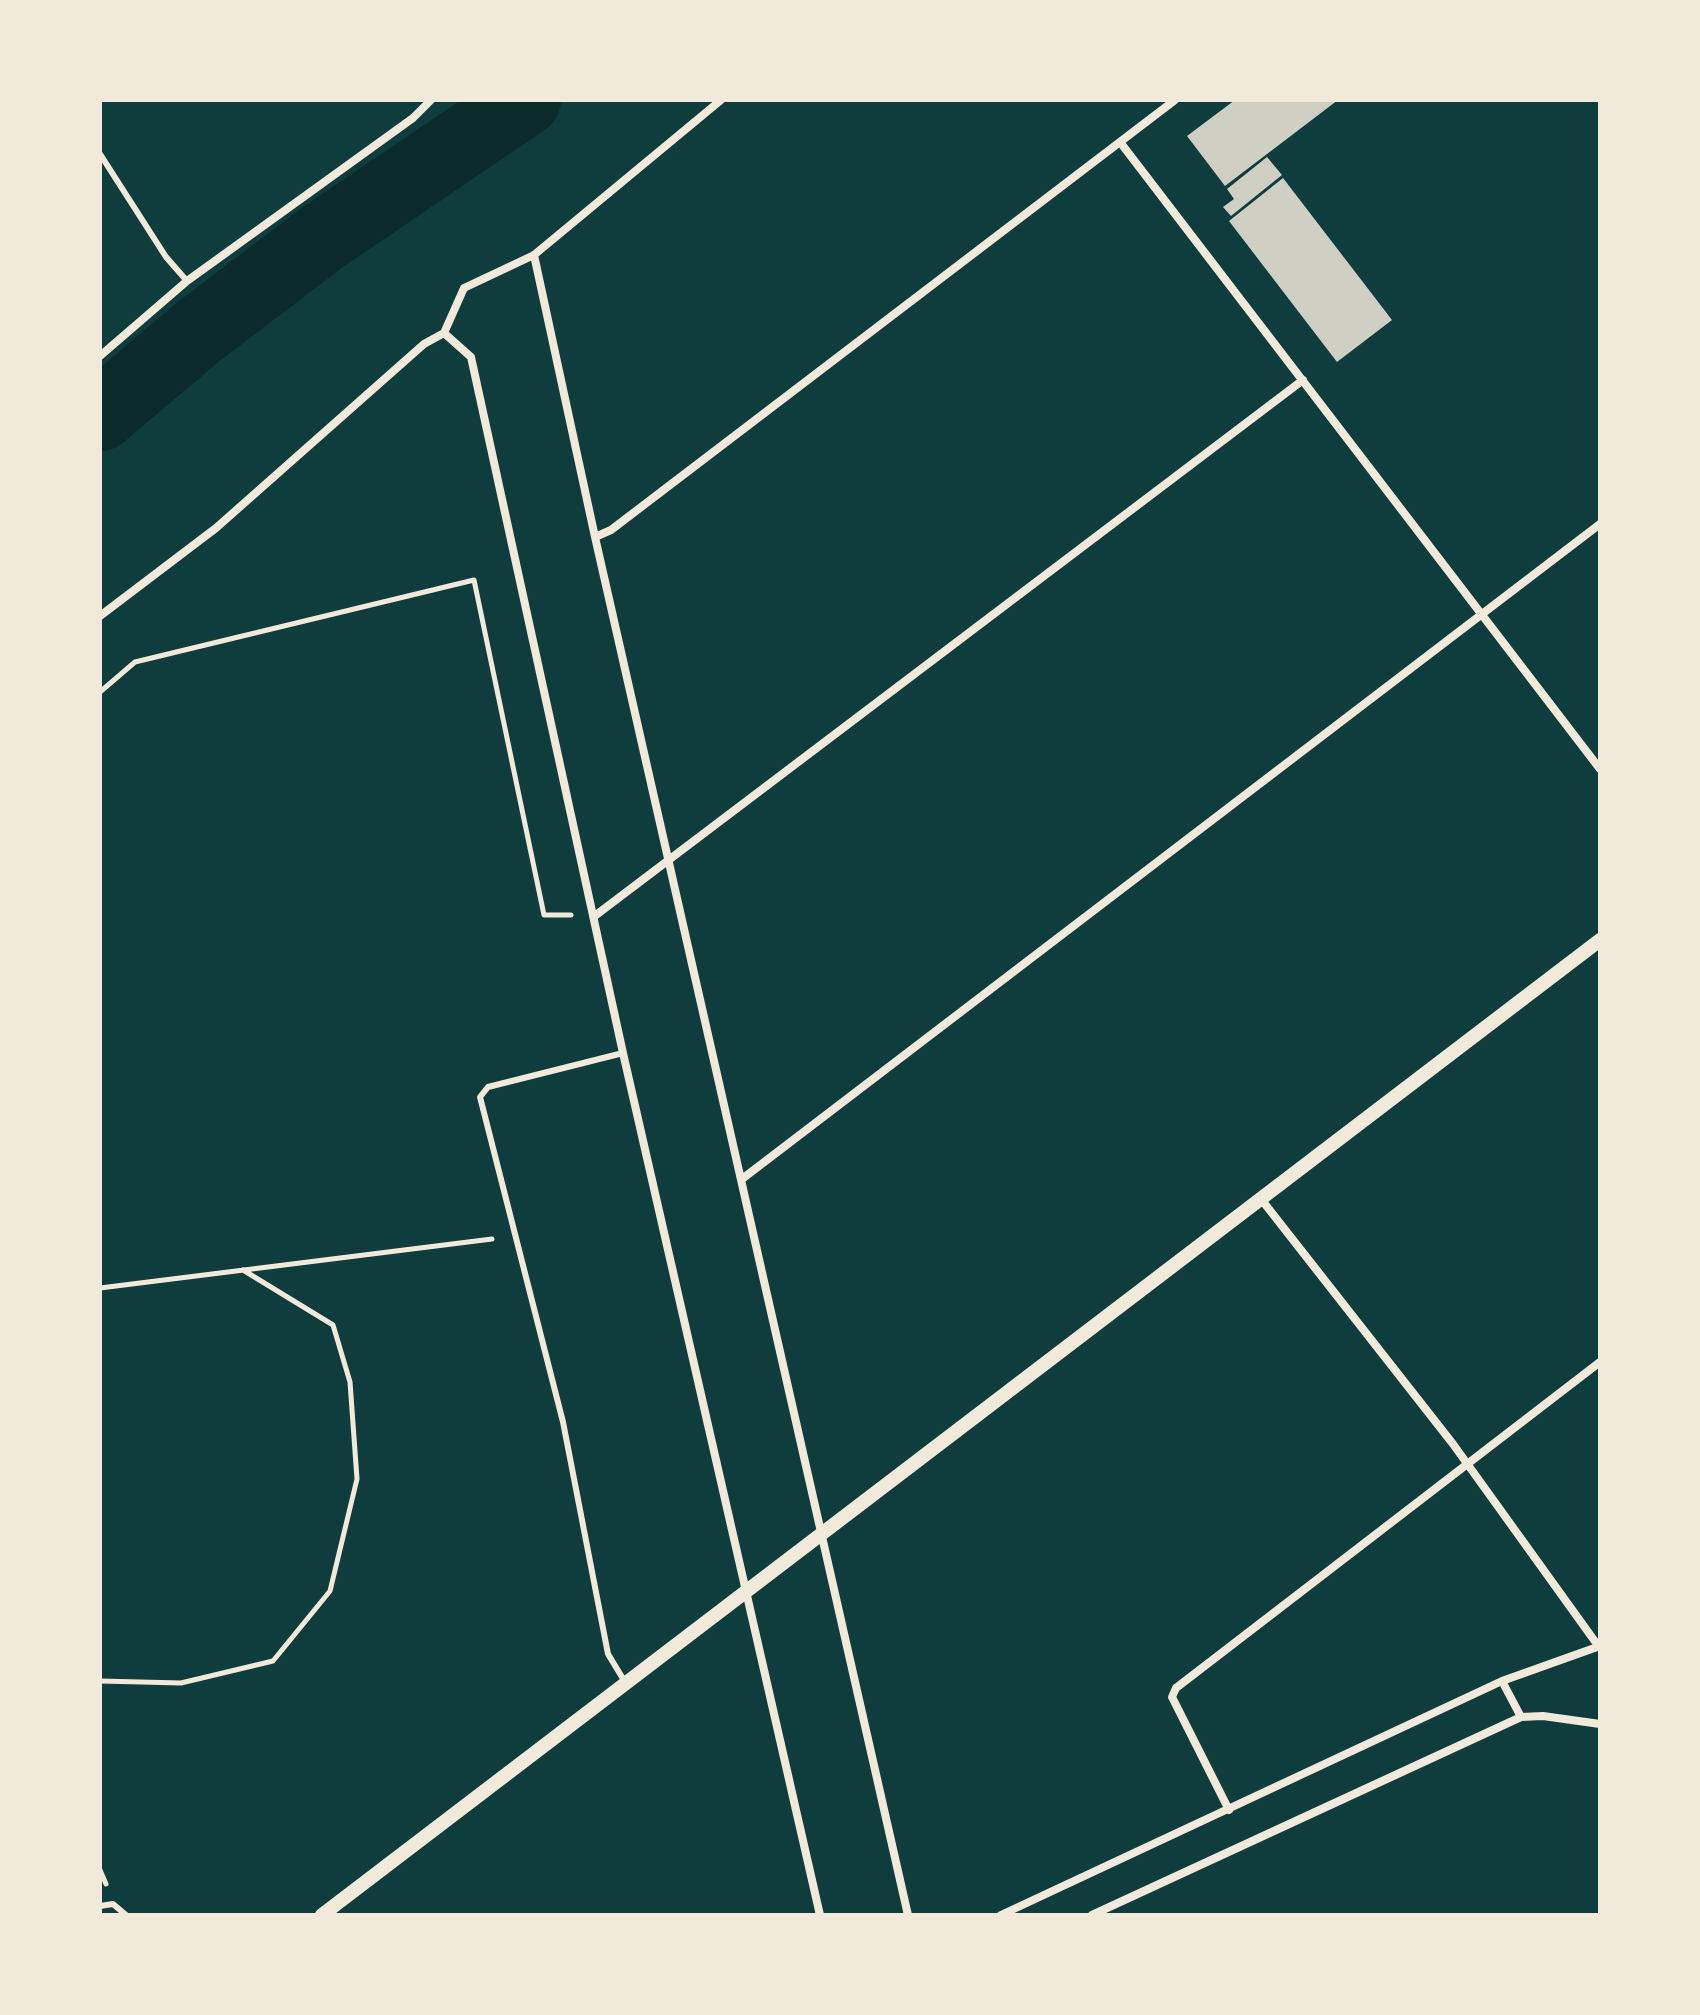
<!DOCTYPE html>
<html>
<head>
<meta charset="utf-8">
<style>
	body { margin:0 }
	#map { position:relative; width:1700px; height:2015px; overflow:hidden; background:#0f3d3e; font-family:"Fira Sans Condensed",sans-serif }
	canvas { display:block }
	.frame { position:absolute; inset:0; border:102px solid #f1e9da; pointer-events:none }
</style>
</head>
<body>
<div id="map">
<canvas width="1700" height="2015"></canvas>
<div class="frame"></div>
</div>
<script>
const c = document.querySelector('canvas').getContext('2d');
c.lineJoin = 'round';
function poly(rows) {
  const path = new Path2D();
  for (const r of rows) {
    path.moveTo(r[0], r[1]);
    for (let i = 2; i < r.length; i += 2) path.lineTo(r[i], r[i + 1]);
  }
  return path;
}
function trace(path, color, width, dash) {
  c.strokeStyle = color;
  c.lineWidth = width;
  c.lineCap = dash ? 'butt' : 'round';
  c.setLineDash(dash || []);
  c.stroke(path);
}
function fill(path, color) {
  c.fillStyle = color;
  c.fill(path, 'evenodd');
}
trace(poly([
	[100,415,198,332,323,237,525,100]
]), '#0a2a2b', 72);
fill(poly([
	[1235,100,1338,100,1225,186,1187,136],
	[1267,157,1282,175,1231,216,1223,207,1234,199,1227,189],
	[1283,178,1392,320,1337,362,1229,221]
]), '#cfcfc3');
trace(poly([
	[100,692,135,662,474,580,544,915,571,915],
	[100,1288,492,1239],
	[100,1681,181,1683,273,1661,330,1591,357,1479,350,1382,333,1325,243,1270],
	[100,1870,106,1884]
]), '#f1e9da', 5);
trace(poly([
	[100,154,166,257,187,281],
	[623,1053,488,1087,480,1097,563,1422,608,1654,625,1682],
	[100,1906,113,1904,126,1915]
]), '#f1e9da', 6);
trace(poly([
	[1120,142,1600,769],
	[534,255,595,537,908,1915],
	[444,333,471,357,623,1053,820,1915],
	[100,356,187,281,413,118,431,100],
	[595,537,611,530,1175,100],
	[100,616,216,528,424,344,444,333,464,288,534,255,721,100],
	[596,915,1303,380],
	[742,1179,1600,524],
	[1261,1199,1453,1444,1599,1647],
	[1502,1681,1521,1717],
	[1229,1810,1172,1697,1176,1688,1600,1362],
	[1001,1915,1502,1681,1600,1646],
	[1092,1915,1521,1717,1543,1716,1600,1724]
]), '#f1e9da', 8);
trace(poly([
	[322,1915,1600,940]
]), '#f1e9da', 14);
</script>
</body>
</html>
